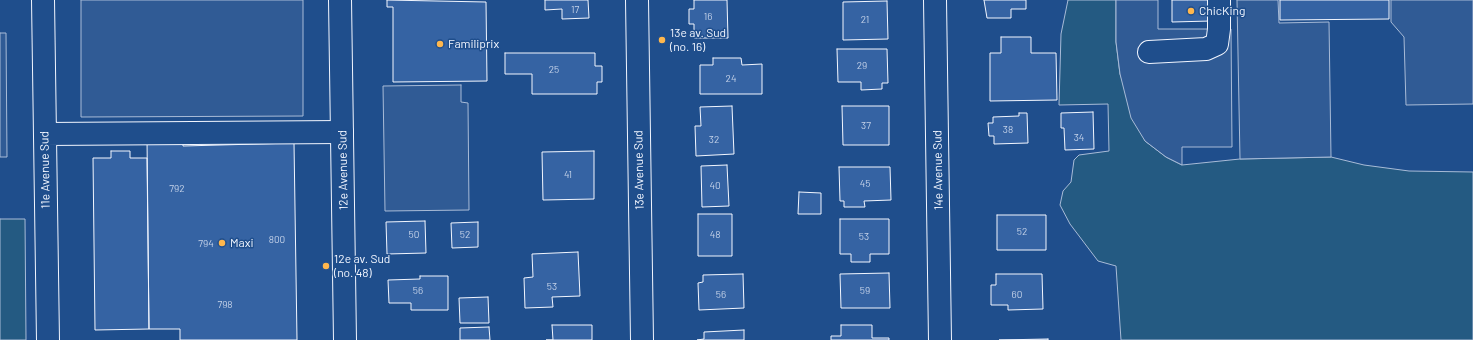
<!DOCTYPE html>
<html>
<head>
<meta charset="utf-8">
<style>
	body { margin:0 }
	canvas { display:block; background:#1f4e8c }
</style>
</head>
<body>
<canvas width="1473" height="340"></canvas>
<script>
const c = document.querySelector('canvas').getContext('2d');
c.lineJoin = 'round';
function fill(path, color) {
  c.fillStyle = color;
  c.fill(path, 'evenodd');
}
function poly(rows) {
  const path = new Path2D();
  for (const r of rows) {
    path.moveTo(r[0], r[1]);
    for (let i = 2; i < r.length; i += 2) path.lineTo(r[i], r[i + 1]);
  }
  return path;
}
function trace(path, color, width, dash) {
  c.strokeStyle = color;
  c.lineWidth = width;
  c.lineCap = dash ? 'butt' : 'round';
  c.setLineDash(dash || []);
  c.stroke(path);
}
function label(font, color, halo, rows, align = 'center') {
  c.font = font + ' Barlow,sans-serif';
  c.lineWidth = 3;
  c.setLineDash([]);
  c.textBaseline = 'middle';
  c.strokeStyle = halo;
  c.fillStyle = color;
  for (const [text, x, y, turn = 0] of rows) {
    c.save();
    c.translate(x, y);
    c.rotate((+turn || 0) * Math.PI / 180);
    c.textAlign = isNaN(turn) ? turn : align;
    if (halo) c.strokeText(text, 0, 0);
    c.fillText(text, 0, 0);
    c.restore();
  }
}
const green = poly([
	[1068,0,1116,0,1116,42,1120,74,1145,141,1166,157,1182,165,1240,159,1331,157,1364,165,1409,171,1473,172,1473,340,1121,340,1116,266,1098,261,1070,224,1060,205,1063,191,1071,182,1074,160,1079,155,1109,151,1108,104,1059,105,1061,34,1068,0],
	[0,219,25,219,26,340,0,340,0,219]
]);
fill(green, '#245a82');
trace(green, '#a8bbd7', 1);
const parking = poly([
	[81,0,303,0,303,116,81,117,81,0],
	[1116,0,1158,0,1158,29,1231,29,1232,147,1182,147,1182,165,1166,157,1145,141,1131,118,1120,74,1116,42,1116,0],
	[1237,0,1278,0,1279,23,1329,22,1331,157,1240,159,1237,0],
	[1391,0,1473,0,1473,104,1406,105,1404,37,1391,22,1391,0],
	[0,33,6,33,7,157,0,157,0,33],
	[461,85,461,102,468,103,469,210,385,211,383,86,461,85]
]);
fill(parking, '#305b95');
trace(parking, '#a8bbd7', 1);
const building = poly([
	[387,0,486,2,487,81,393,82,393,7,387,7,387,0],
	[545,0,588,0,589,18,562,19,562,9,545,10,545,0],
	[694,0,727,0,728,38,694,38,694,24,689,24,689,9,694,9,694,0],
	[984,0,1026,0,1026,9,1011,9,1011,18,987,18,984,0],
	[1172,0,1210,0,1211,21,1172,22,1172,0],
	[1280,0,1389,0,1389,19,1280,20,1280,0],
	[887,1,888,39,843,40,843,2,887,1],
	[1001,37,1031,37,1031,53,1056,53,1057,100,990,101,990,53,1001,53,1001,37],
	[837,49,887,49,888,83,882,83,882,89,861,90,861,82,838,82,837,49],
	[505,53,595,53,595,66,602,66,602,82,597,82,597,94,532,94,532,74,505,74,505,53],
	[713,58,741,58,742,65,762,64,762,94,700,94,700,65,713,65,713,58],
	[732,106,734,154,696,156,695,126,701,126,700,107,732,106],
	[842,106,889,106,889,145,843,145,842,106],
	[1093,112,1094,149,1065,150,1064,128,1061,128,1061,113,1093,112],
	[1019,113,1027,113,1028,143,994,144,994,136,989,136,988,123,993,123,993,117,1019,116,1019,113],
	[183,138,183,146,294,143,297,340,180,340,180,329,149,329,147,139,183,138],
	[111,151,130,151,130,158,147,158,149,329,95,330,93,158,111,158,111,151],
	[594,151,594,199,543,200,542,152,594,151],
	[727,165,729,206,702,207,701,166,727,165],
	[839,167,890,167,891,200,864,201,865,207,844,207,844,201,840,201,839,167],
	[799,192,821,193,821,214,798,214,799,192],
	[698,214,732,214,732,256,698,256,698,214],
	[997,215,1046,215,1046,250,997,250,997,215],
	[840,219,889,219,889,254,870,254,870,262,851,262,851,254,840,254,840,219],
	[425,221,426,253,387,254,386,222,425,221],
	[478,222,478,247,452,248,451,223,478,222],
	[578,252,580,296,552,297,553,307,525,308,524,278,533,277,532,254,578,252],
	[889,273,890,308,841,308,840,274,889,273],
	[743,274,744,308,699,310,698,283,703,282,703,275,743,274],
	[996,274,1042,274,1043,309,1008,310,1008,305,991,305,991,285,996,285,996,274],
	[420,276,448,276,448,310,411,310,411,303,389,303,388,280,420,279,420,276],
	[488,297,489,323,460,323,459,298,488,297],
	[552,325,592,325,592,340,546,340,553,340,552,325],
	[841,325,872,325,872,338,889,338,889,340,831,340,831,336,841,336,841,325],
	[489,327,490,340,460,340,460,328,489,327],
	[744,330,744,340,697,340,704,339,704,332,744,330],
	[1048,339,1048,340,999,340,1048,339]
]);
fill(building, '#3563a3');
trace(building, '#f2f6ff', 1);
const minor = poly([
	[43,0,48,340],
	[935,0,940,340],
	[1149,52,1206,49,1217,44,1219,29,1219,0],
	[45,134,342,132]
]);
const major = poly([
	[340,0,345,340],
	[637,0,642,340]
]);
trace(minor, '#f2f6ff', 24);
trace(major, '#f2f6ff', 24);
trace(minor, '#1f4e8c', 22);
trace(major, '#1f4e8c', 22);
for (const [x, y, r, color] of [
	[1191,11,4,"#ffb74d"],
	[662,40,4,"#ffb74d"],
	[440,44,4,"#ffb74d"],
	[222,243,4,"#ffb74d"],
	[326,266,4,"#ffb74d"]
]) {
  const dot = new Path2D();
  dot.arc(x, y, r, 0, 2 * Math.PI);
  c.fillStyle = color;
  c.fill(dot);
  trace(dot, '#1f4e8c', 1.5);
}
label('10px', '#c3d1e8', null, [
	["17",575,10],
	["16",708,17],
	["21",865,20],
	["29",862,66],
	["25",554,70],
	["24",731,79],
	["37",866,126],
	["38",1008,130],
	["34",1079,138],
	["32",714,140],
	["41",568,175],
	["45",865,184],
	["40",715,186],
	["792",177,189],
	["52",1022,232],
	["50",414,235],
	["52",465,235],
	["48",715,235],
	["53",864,237],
	["800",277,240],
	["794",206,244],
	["53",552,287],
	["56",418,291],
	["59",865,291],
	["56",721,295],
	["60",1017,295],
	["798",225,305]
]);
label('12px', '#f2f6ff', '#1f4e8c', [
	["ChicKing",1199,11],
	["13e av. Sud",670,33],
	["(no. 16)",670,47],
	["Familiprix",448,44],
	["Maxi",230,243],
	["12e av. Sud",334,259],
	["(no. 48)",334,273]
], 'left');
label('12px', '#f2f6ff', '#1f4e8c', [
	["11e Avenue Sud",45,170,-91],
	["12e Avenue Sud",343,170,-91],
	["13e Avenue Sud",639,170,-91],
	["14e Avenue Sud",938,170,-91]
]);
</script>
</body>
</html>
